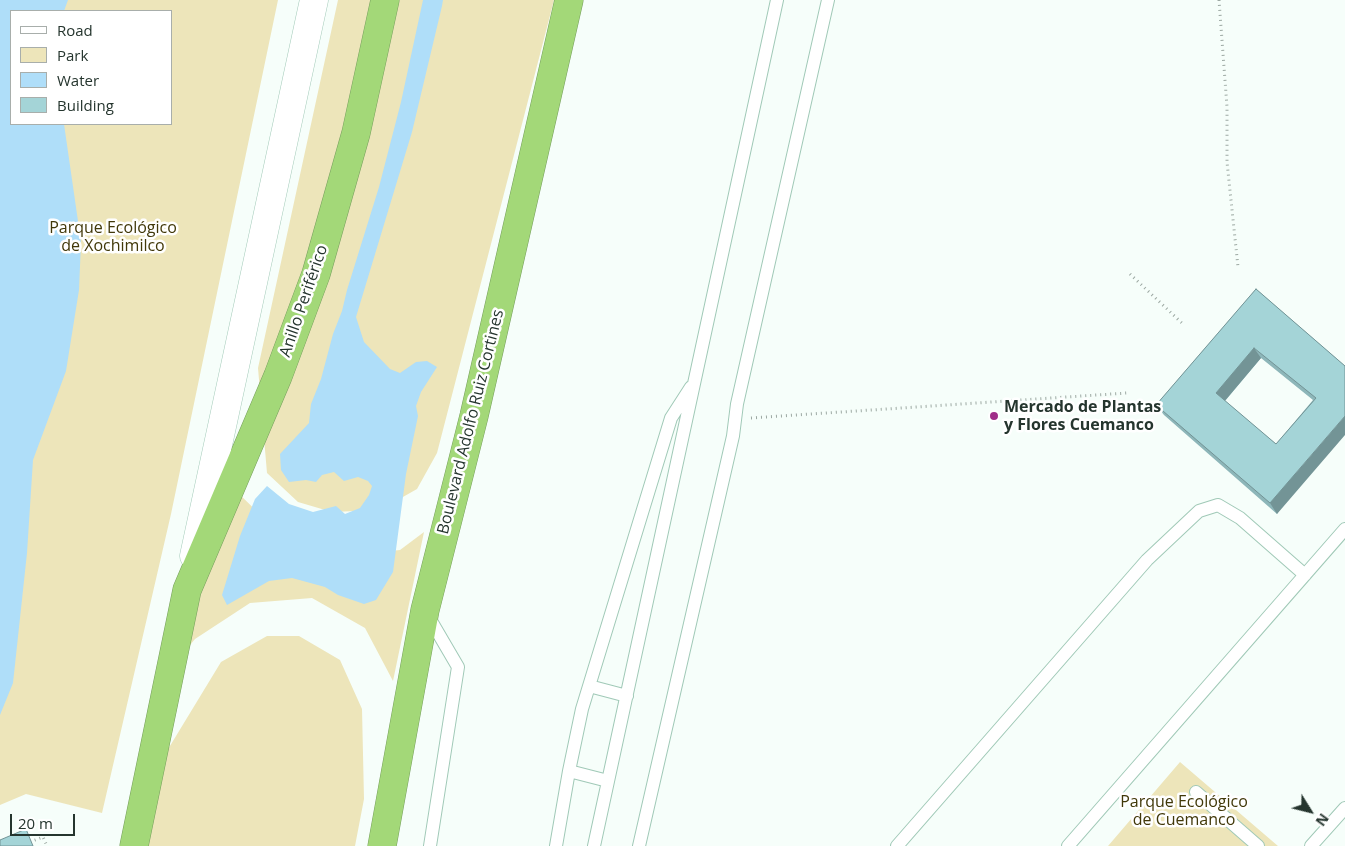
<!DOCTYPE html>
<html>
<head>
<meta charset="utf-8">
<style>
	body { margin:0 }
	#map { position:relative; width:1345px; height:846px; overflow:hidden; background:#f6fefa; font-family:"Open Sans",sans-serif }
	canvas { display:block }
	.legend { position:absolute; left:10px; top:10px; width:162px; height:115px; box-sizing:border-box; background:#fff; border:1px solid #a8aeab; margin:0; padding:6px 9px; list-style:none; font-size:15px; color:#25352e }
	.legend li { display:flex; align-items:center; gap:10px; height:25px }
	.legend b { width:25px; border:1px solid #a8aeab }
	.north { position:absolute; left:1285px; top:786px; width:50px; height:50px; -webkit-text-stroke:4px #fff; paint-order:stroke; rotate:126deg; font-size:14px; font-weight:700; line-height:20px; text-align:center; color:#25352e }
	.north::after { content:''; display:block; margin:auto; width:18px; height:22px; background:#25352e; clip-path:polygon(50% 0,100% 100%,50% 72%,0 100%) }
	.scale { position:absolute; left:10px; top:814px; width:65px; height:22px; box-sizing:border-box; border:2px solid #25352e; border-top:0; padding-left:6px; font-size:15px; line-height:18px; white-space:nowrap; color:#25352e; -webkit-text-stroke:4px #fff; paint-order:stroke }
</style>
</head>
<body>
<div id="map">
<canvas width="1345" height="846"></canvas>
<ul class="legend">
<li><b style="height:6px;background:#fff"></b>Road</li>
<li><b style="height:14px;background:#ede5ba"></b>Park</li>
<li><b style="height:14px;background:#afdef9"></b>Water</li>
<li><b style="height:14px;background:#a4d4d7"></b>Building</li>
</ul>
<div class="north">N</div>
<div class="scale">20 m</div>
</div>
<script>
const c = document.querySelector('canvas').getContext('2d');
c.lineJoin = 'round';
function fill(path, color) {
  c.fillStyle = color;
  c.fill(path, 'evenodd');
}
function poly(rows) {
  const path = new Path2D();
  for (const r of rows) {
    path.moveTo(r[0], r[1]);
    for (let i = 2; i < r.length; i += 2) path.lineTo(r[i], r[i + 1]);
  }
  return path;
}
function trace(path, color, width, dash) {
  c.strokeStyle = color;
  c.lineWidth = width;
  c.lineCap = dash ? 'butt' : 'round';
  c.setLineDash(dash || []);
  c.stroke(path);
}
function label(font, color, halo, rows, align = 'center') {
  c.font = font + ' "Open Sans",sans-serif';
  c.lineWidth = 5;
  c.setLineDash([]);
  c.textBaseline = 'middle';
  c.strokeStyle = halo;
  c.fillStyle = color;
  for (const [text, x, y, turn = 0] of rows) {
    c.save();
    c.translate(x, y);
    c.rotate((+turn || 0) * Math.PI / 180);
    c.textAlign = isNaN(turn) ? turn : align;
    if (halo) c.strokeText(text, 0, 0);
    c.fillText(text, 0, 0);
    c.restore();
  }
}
fill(poly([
	[0,0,278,0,171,514,102,813,26,794,0,805],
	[11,11,171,11,171,124,11,124],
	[338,0,554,0,437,453,417,489,380,510,332,512,298,502,267,473,258,368],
	[232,487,284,538,343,556,400,550,424,532,393,681,365,628,312,598,250,603,195,639,173,666],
	[267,636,299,636,340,660,362,709,364,799,355,846,142,846,159,764,221,662],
	[1180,762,1278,846,1108,846]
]), '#ede5ba');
fill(poly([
	[0,0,68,0,64,11,11,11,11,124,64,124,81,242,79,290,66,371,33,460,27,553,13,683,0,715],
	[423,0,443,0,442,6,412,132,356,317,364,342,390,369,400,373,416,362,427,361,437,367,421,392,416,406,418,416,406,474,393,572,376,600,364,604,338,595,325,587,292,578,269,581,227,605,222,595,240,536,255,499,267,486,289,504,313,512,336,506,345,514,360,508,369,495,372,486,368,481,358,477,344,481,334,472,322,475,316,482,306,480,289,482,281,470,280,454,309,423,311,404,321,379,333,334,342,311,347,290,379,187,401,102]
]), '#afdef9');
const lane = poly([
	[427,614,458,667,430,846],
	[589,686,627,696],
	[569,771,608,781],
	[1196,792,1258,846],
	[556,846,569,771,582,709,671,418,691,387],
	[594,846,777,0],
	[639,846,733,436,737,404,828,0],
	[897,846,1147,560,1199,511,1218,505,1240,518,1305,575],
	[1068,846,1345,529],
	[1311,846,1345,808]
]);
const secondary = poly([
	[194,556,314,0]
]);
const highway = poly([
	[134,846,187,590,278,376,316,274,356,133,385,0],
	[382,846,425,610,474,416,569,0]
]);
trace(lane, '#a0c9b7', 14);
trace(secondary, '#a0c9b7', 29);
trace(highway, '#779f5e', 29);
trace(poly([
	[1219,0,1227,107,1227,162,1238,267],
	[1130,274,1184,325],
	[751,418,1127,393],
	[30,842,43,837,47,846]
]), '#9ca8a2', 3, [1, 4]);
trace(lane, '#fff', 12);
trace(secondary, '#fff', 28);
trace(highway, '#a3d878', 28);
fill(poly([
	[1256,289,1345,366,1277,514,1164,415,1156,405],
	[1261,358,1313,400,1276,444,1225,401]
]), '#8db6b9');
fill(poly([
	[1254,348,1261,358,1223,403,1216,393],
	[1345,416,1345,435,1277,514,1270,503]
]), '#739496');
const building = poly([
	[1256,289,1345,366,1345,416,1270,503,1156,405,1256,289],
	[1254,348,1316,398,1276,444,1216,393,1254,348],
	[26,829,33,846,0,846,0,840,26,829]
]);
fill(building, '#a4d4d7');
trace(building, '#739496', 1);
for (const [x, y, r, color] of [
	[994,416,5,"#a02d89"]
]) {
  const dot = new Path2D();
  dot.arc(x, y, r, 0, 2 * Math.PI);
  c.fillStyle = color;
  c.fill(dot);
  trace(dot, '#fff', 2);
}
label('16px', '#413809', '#fff', [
	["Parque Ecológico",113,228],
	["de Xochimilco",113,246],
	["Parque Ecológico",1184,802],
	["de Cuemanco",1184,820]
]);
label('16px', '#25352e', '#fff', [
	["Anillo Periférico",304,301,-71],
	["Boulevard Adolfo Ruiz Cortines",471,422,-76]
]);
label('bold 16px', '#25352e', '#fff', [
	["Mercado de Plantas",1004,407],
	["y Flores Cuemanco",1004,425]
], 'left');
</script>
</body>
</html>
